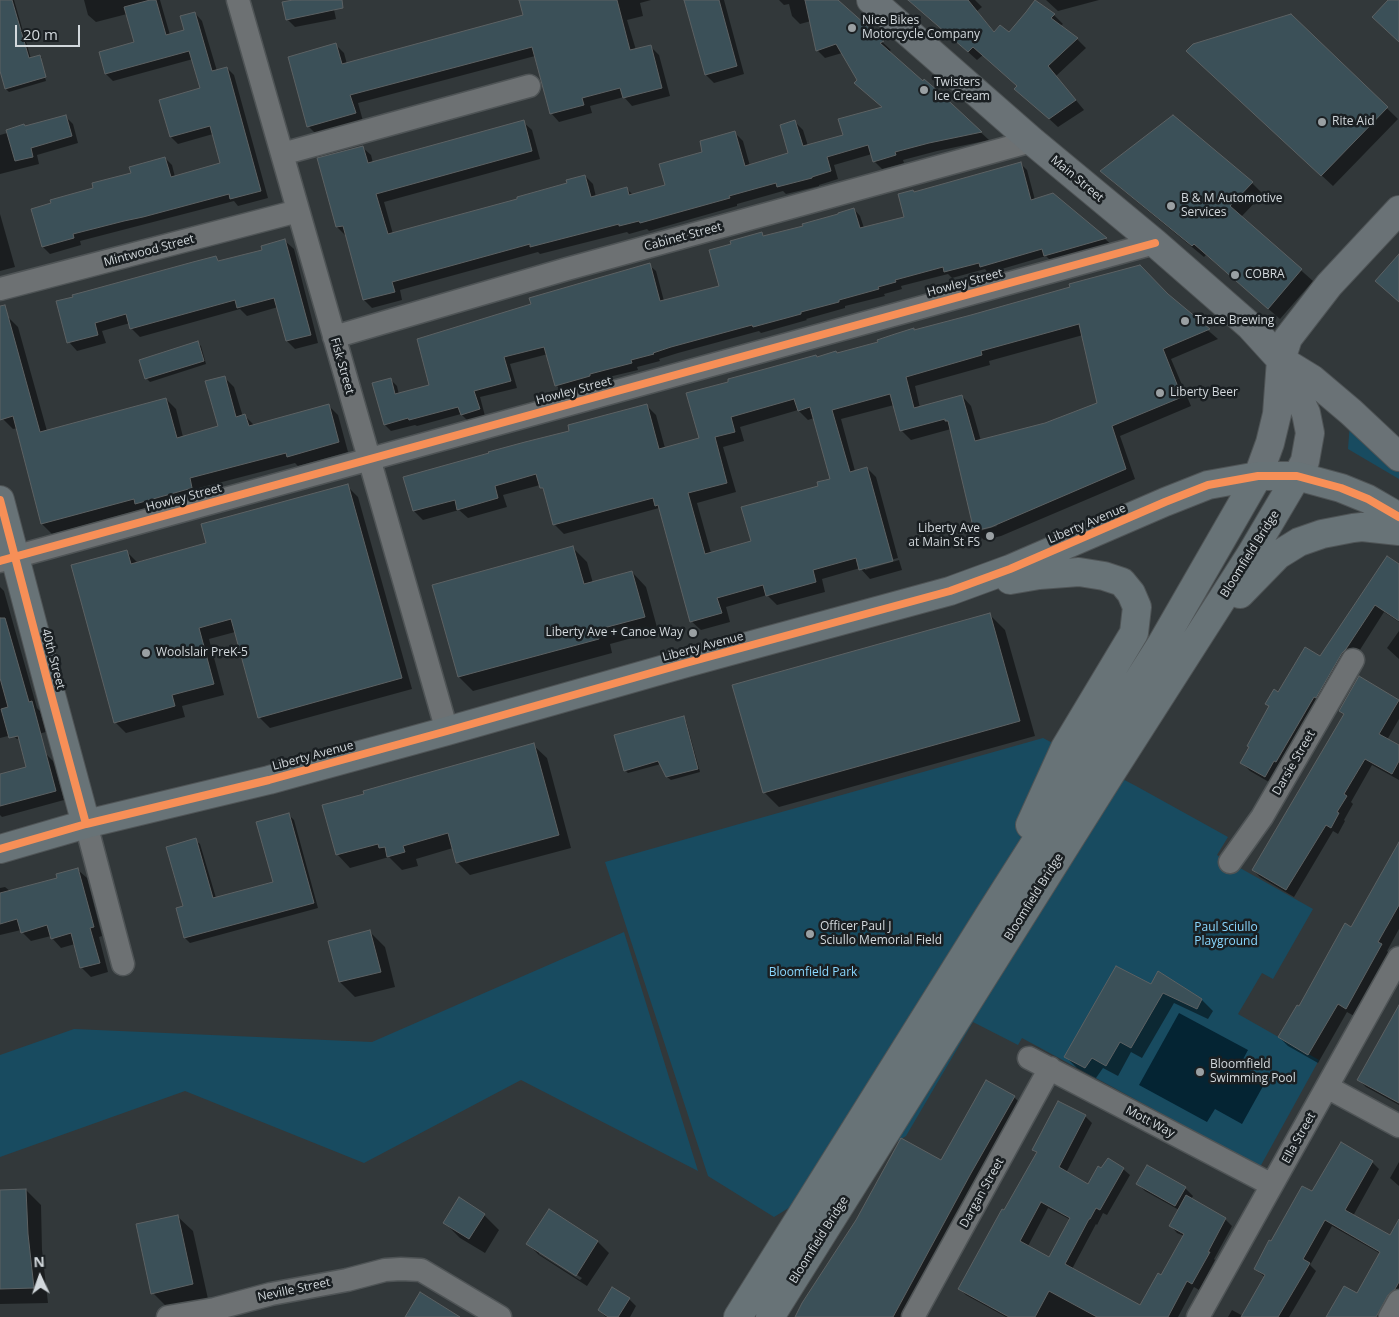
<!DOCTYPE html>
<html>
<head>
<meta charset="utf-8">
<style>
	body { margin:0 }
	#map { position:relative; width:1399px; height:1317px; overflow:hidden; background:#32383a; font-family:"Open Sans",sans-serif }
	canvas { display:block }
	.north { position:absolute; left:15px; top:1252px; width:50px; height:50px; -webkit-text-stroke:4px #1a1f22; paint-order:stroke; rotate:357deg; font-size:14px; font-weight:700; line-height:20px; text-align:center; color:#d2d8dc }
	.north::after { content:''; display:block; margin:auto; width:18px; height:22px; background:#d2d8dc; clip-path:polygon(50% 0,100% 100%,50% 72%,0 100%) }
	.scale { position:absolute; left:15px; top:25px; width:65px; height:22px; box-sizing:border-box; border:2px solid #d2d8dc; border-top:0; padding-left:6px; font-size:15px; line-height:18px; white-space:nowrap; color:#d2d8dc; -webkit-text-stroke:4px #1a1f22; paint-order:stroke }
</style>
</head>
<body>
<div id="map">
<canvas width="1399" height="1317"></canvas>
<div class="north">N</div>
<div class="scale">20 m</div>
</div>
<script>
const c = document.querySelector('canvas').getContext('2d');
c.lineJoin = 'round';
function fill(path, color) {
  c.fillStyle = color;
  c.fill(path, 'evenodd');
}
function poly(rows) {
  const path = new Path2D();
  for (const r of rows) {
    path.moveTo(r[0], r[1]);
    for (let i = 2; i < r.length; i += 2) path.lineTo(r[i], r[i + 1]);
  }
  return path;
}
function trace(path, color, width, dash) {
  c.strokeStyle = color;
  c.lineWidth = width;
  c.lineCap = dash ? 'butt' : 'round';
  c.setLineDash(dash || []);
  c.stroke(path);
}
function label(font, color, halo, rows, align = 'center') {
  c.font = font + ' "Open Sans",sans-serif';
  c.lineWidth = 5;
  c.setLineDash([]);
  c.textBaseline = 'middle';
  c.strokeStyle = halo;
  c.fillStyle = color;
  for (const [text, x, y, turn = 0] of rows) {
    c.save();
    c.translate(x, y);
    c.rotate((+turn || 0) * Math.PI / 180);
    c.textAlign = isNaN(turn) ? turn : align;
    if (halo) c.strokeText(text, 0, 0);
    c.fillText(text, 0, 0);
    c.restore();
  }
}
fill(poly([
	[1350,422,1399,466,1399,479,1348,449],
	[1043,738,1136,786,1228,837,1217,855,1313,909,1273,979,1262,973,1238,1014,1319,1060,1260,1167,1022,1038,1018,1045,973,1022,906,1136,774,1217,708,1176,605,862],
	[624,932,698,1171,521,1080,364,1163,185,1091,0,1157,0,1055,74,1029,372,1042]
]), '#184b60');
fill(poly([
	[1179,1013,1248,1050,1240,1065,1267,1079,1242,1124,1215,1109,1207,1122,1139,1085]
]), '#042433');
fill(poly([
	[0,0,14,0,31,59,40,56,42,58,40,58,46,81,9,92,6,89,0,70],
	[84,0,160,0,170,35,185,31,195,13,202,21,217,71,227,68,234,75,268,198,238,206,234,201,80,241,81,245,50,254,43,247,95,189,132,174,165,158,172,165,175,177,222,164,213,134,178,144,171,137,201,89,193,59,113,81,106,74,135,43,127,14,96,22,88,15],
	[292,0,332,0,336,19,295,27,287,19],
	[520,0,651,0,640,3,643,16,627,20,636,50,650,46,659,55,670,96,632,106,624,97,590,106,592,113,559,122,551,113,535,56,358,103,363,121,316,134,308,126,336,45,344,53,347,64,525,16],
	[685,0,724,0,744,74,714,83,706,75],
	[779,0,836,0,891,50,888,52,923,82,937,92,989,140,937,151,903,160,904,163,882,169,874,161,872,154,834,165,838,179,819,185,819,186,786,194,783,191,737,204,737,206,649,231,647,229,629,234,627,232,540,254,538,252,400,290,402,300,372,308,364,300,347,235,345,235,337,227,362,147,371,155,373,163,523,122,532,130,540,159,384,202,393,234,519,199,569,184,585,176,593,184,596,197,627,189,633,195,666,186,704,153,735,133,743,141,750,166,789,154,795,122,803,130,808,146,844,136,883,108,858,80,842,53,825,58,817,50,811,21,800,24,792,16,789,4,784,5],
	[910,0,975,0,982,7,977,11,995,33,1009,34,1035,2,1054,15,1063,24,1060,26,1077,39,1086,48,1056,76,1084,110,1058,127,1025,97,1018,87,983,55,977,60],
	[1046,0,1099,0,1058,11],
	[1291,15,1398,119,1333,186,1199,62],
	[66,117,73,124,78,143,37,155,39,164,0,174,0,135],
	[1173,117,1252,183,1263,194,1241,217,1313,281,1280,319,1206,255,1204,257,1113,182,1102,171],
	[1020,163,1027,170,1035,200,1053,195,1112,245,1052,262,1046,256,988,273,985,269,952,278,948,274,901,286,902,289,884,294,885,296,845,306,845,308,806,319,807,320,761,333,759,331,678,353,659,359,660,361,637,367,638,370,596,380,596,383,563,392,556,385,548,354,510,364,517,388,480,397,485,416,468,421,461,414,417,426,415,425,391,431,385,425,390,379,397,386,399,395,431,386,533,305,649,265,656,271,664,301,721,286,732,244,761,233,765,237,804,226,854,209,860,216,864,228,905,218,915,193],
	[0,214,15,267,0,271],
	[285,241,294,249,318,343,295,349,287,341,278,307,247,316,240,309,140,337,131,328,130,323,102,331,106,343,77,351,69,342,57,302,216,258,220,262,263,251],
	[1168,296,1218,339,1171,359,1191,406,1120,436,1135,479,1001,536,984,540,975,531,951,429,911,440,902,431,894,405,841,419,855,471,867,468,876,477,898,558,865,567,865,570,899,560,902,570,870,579,860,568,822,579,825,592,777,605,767,595,726,607,730,622,701,630,691,621,659,508,564,534,554,524,546,492,540,485,503,495,507,507,468,518,459,510,423,520,414,511,571,432,646,405,656,415,665,448,700,439,688,394,817,358,837,354,915,331],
	[1083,335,1099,404,1046,424,981,441,971,406,962,396,920,408,915,386,990,365,989,361],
	[798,410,808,420,814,418,832,480,819,487,752,542,711,553,697,503,736,492,723,447,744,441,740,427],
	[996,524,997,526,980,531,980,528],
	[8,317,18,327,47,431,166,399,176,409,183,437,219,427,224,377,234,387,243,417,245,416,255,426,328,405,338,415,348,452,298,466,295,463,199,488,202,498,147,514,142,509,52,534,42,524,18,428,13,429,3,419,0,407,0,319],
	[198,343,201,346,206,364,150,382,146,378],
	[347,486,358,497,412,689,270,728,259,717,235,632,209,639,224,695,182,706,185,717,126,733,115,722,126,551,137,562,208,544],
	[573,548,587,562,593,583,632,572,646,587,658,631,610,644,612,653,473,691,459,677,434,586],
	[1399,565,1399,622,1384,612,1274,785,1250,771,1242,763,1279,693,1321,658],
	[0,587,4,591,37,708,40,711,46,732,17,739,12,735,0,738],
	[990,615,1005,630,1035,736,779,807,764,792],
	[1399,631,1399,659,1387,648],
	[1359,678,1399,702,1399,719,1387,740,1399,747,1399,780,1372,765,1351,802,1353,804,1344,820,1345,821,1338,834,1333,831,1294,897,1260,877,1253,870,1345,715,1340,711],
	[683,718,686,721,700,772,671,780,667,777,661,764,628,773,625,770],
	[533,745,547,758,571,848,470,875,457,862,453,848,416,859,418,866,402,870,389,857,350,868,337,854],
	[44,752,53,761,64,800,2,817,0,815,0,776,28,768],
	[289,815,294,820,318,908,190,943,185,938,177,909,184,907,195,840,200,844,216,898,274,882],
	[1399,844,1399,929,1387,951,1390,954,1356,1017,1347,1012,1318,1063,1288,1046,1279,1037,1300,1008,1351,928],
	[77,869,87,878,102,936,99,937,108,972,91,977,81,967,75,944,61,948,52,938,51,936,31,941,22,932,21,930,0,935,0,888,5,887,10,891,58,879],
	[370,932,385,947,395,987,355,997,340,982],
	[1159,973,1202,1000,1213,1011,1208,1019,1174,1003,1142,1058,1131,1052,1118,1076,1103,1068,1096,1078,1077,1068,1066,1057,1152,986],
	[1399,1007,1399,1105,1366,1087,1359,1080],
	[1014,1097,1025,1108,909,1317,796,1317,941,1161],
	[1085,1116,1092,1123,1066,1173,1089,1186,1123,1169,1130,1175,1107,1215,1103,1213,1097,1225,1096,1224,1072,1269,1140,1307,1162,1277,1184,1236,1177,1233,1171,1226,1179,1210,1145,1191,1138,1184,1147,1167,1185,1188,1193,1196,1191,1199,1225,1219,1232,1226,1214,1259,1215,1260,1199,1290,1194,1287,1178,1317,1006,1317,966,1295,959,1288,1005,1211,1037,1153,1034,1150],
	[1048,1208,1071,1220,1050,1259,1028,1246],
	[1372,1162,1379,1169,1353,1216,1390,1236,1399,1221,1399,1297,1386,1317,1333,1317,1358,1295,1381,1254,1332,1226,1310,1265,1316,1271,1289,1317,1228,1317,1232,1310,1243,1316,1265,1277,1255,1269,1271,1243,1312,1193],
	[1399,1162,1399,1186,1390,1178],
	[26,1190,41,1205,42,1250,48,1303,0,1304,0,1191],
	[550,1210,598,1242,609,1253,587,1286,539,1255,528,1244],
	[539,1251,582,1278,580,1280,539,1254],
	[484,1215,499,1230,485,1253,460,1238,445,1223],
	[177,1216,193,1231,208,1299,168,1308,153,1293],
	[629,1299,636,1306,630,1317,606,1317,599,1310]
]), '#0007');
const building = poly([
	[0,0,12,0,29,58,40,55,46,77,5,89,0,71,0,0],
	[150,0,156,0,166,35,184,30,180,16,195,12,212,71,227,67,261,191,230,199,229,194,143,217,124,221,73,234,74,238,42,247,31,209,51,203,50,200,93,188,92,183,131,173,129,167,165,157,171,177,220,163,210,126,170,137,159,100,200,88,189,51,105,74,99,52,134,42,124,7,150,0],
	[293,0,342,0,343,8,286,20,282,2,293,0],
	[519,0,617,0,630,50,651,45,662,88,623,98,620,88,582,98,584,105,550,114,532,47,350,95,356,113,307,127,288,57,336,43,342,64,523,15,519,0],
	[684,0,719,0,737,66,705,75,684,0],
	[805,0,838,0,884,41,880,43,923,81,924,79,938,91,982,132,929,143,895,152,896,155,873,162,868,145,827,157,831,171,812,177,812,178,777,187,776,183,729,196,730,198,640,223,639,221,619,226,619,224,530,247,530,244,392,282,395,292,363,300,343,226,336,227,317,158,363,146,368,163,524,120,532,151,376,194,388,234,517,199,517,197,567,183,566,180,585,175,591,197,627,187,629,195,665,185,659,164,702,152,700,141,735,131,745,166,788,153,780,125,795,120,803,146,843,135,838,119,882,107,854,83,857,80,836,44,816,51,805,0],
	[908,0,968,0,994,32,1000,25,1009,32,1026,12,1035,0,1055,14,1051,18,1078,38,1048,66,1076,100,1049,119,1014,89,1017,86,973,47,968,52,908,0],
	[1388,0,1399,0,1399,42,1372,17,1388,0],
	[1291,14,1388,107,1321,176,1186,51,1193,44,1291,14],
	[66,115,72,136,31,148,33,157,15,161,6,130,24,124,25,126,66,115],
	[1173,115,1253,182,1230,206,1302,269,1268,309,1194,244,1192,246,1100,171,1173,115],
	[1021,162,1031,200,1053,193,1107,238,1044,256,1042,249,980,267,979,263,944,272,943,267,895,280,896,282,878,287,879,289,839,300,839,302,801,312,801,314,753,327,752,325,671,347,653,353,654,354,631,360,632,363,590,374,590,376,555,386,544,347,504,357,511,381,474,391,480,409,461,415,458,407,409,420,408,418,384,425,372,383,391,378,395,394,429,385,417,339,531,304,529,298,650,263,660,301,719,286,709,250,731,244,730,241,762,232,763,236,803,226,802,224,838,214,838,213,854,208,860,228,904,217,898,194,913,190,914,192,1021,162],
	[285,239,311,335,286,341,274,298,237,308,235,300,130,329,126,314,95,323,98,335,67,343,56,301,73,297,72,295,87,291,193,262,216,256,218,261,262,250,261,246,285,239],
	[1399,254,1399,302,1375,281,1399,254],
	[1140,265,1168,294,1210,329,1163,349,1182,397,1112,426,1126,469,991,527,974,531,948,421,945,421,945,419,900,431,890,394,832,410,850,472,867,467,893,561,859,570,856,558,813,570,816,582,766,596,763,585,717,598,722,613,690,622,658,505,655,506,653,498,553,525,543,488,540,488,536,474,495,486,498,498,457,510,455,500,413,511,403,477,489,453,488,452,525,442,569,431,568,425,647,404,659,449,699,438,686,393,728,382,728,379,754,372,816,355,817,357,836,351,837,353,878,342,877,340,895,334,914,328,914,330,971,315,1070,287,1069,284,1140,265],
	[1079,324,1097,403,1045,423,975,441,962,395,914,408,906,377,982,355,981,351,1079,324],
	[794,399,798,411,810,407,830,479,817,482,818,486,741,507,751,541,705,554,688,493,727,483,715,437,735,432,731,417,794,399],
	[5,305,40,432,166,398,177,438,218,426,205,381,225,376,236,417,245,414,249,426,329,404,339,442,287,457,286,453,190,478,192,488,135,504,134,499,41,524,13,416,0,420,0,306,5,305],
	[198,341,204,361,145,379,139,360,198,341],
	[348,484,402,678,258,718,231,619,199,628,214,684,172,695,175,706,114,723,71,565,127,550,131,564,206,543,201,524,348,484],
	[573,546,584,584,632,571,645,617,596,630,599,639,458,677,432,585,573,546],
	[1387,556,1399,564,1399,621,1375,605,1346,649,1342,653,1316,698,1314,697,1311,702,1276,762,1274,761,1265,777,1240,763,1249,747,1247,746,1269,706,1265,704,1274,689,1278,692,1305,647,1320,656,1387,556],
	[990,613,1020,721,763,793,732,685,990,613],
	[0,618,5,618,29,702,32,701,56,791,0,806,0,774,26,767,18,736,9,738,1,709,8,707,0,678,0,618],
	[1359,676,1399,700,1379,734,1399,745,1399,761,1392,774,1365,759,1344,794,1347,796,1337,812,1339,813,1331,828,1326,825,1286,890,1252,870,1344,714,1339,711,1359,676],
	[684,716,698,769,666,777,658,761,624,771,614,735,684,716],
	[534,743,559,835,456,863,448,833,403,846,405,852,387,857,385,847,379,848,378,844,336,855,322,805,364,794,363,791,534,743],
	[289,813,314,903,184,938,176,908,183,906,166,847,196,838,213,898,273,882,256,822,289,813],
	[1399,842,1399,905,1378,942,1382,944,1346,1009,1338,1004,1308,1055,1278,1037,1297,1005,1299,1006,1345,923,1351,927,1399,842],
	[78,868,94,927,90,928,100,963,80,968,71,933,51,939,47,925,21,933,17,919,0,924,0,893,57,878,56,874,78,868],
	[370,930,381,972,339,982,328,941,370,930],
	[1116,966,1151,984,1158,971,1202,999,1197,1009,1163,993,1131,1048,1120,1042,1106,1066,1092,1058,1085,1068,1064,1057,1116,966],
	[1399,1005,1399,1103,1357,1080,1399,1005],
	[986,1080,1015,1096,970,1175,893,1317,795,1317,802,1303,856,1220,901,1138,941,1160,986,1080],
	[1058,1101,1086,1115,1059,1167,1088,1184,1098,1166,1101,1168,1108,1158,1124,1168,1100,1210,1096,1208,1090,1219,1089,1219,1065,1264,1140,1305,1158,1273,1161,1275,1184,1234,1169,1226,1186,1195,1226,1218,1208,1252,1210,1252,1192,1284,1187,1281,1168,1317,1097,1317,1049,1291,1035,1317,1009,1317,958,1289,1002,1209,1004,1210,1037,1152,1032,1150,1058,1101],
	[1041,1202,1070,1218,1049,1257,1020,1241,1041,1202],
	[1341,1142,1373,1161,1345,1210,1390,1235,1399,1219,1399,1282,1395,1289,1388,1295,1376,1317,1326,1317,1344,1286,1357,1293,1380,1252,1325,1220,1303,1259,1310,1263,1278,1317,1241,1317,1265,1275,1254,1269,1269,1240,1271,1241,1302,1186,1312,1191,1341,1142],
	[1147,1165,1186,1187,1175,1206,1136,1184,1147,1165],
	[26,1189,28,1234,34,1288,0,1289,0,1190,26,1189],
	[459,1197,485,1214,469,1239,443,1223,459,1197],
	[549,1209,598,1241,576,1276,526,1244,549,1209],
	[178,1215,193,1284,151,1294,136,1224,178,1215],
	[612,1287,630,1298,618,1317,608,1317,598,1310,612,1287],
	[420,1292,460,1317,405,1317,420,1292]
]);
fill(building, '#3b5058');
trace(building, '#5c6163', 1);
const street = poly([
	[238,0,447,731],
	[282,154,529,86],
	[0,289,298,211],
	[334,337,567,269,1032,141],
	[0,561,1155,243],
	[86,824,123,964],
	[1230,862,1262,817,1353,660],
	[1029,1058,1272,1185],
	[1327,1087,1399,1126],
	[168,1317,215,1309,271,1294,347,1280,385,1270,401,1269,421,1270,500,1317],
	[913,1317,1050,1068],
	[1198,1317,1399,958],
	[1390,1317,1399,1301]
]);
const secondary = poly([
	[871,0,1032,141,1155,243,1250,326,1281,360,1312,379,1351,412,1399,457],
	[1282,361,1306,413,1310,433,1305,461,1297,476],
	[1258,476,1270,443,1277,414,1281,360,1288,338,1329,285,1399,210]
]);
const primary = poly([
	[0,500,49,687,86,824],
	[1010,580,1039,575,1079,572,1104,576,1122,582,1131,593,1137,607,1134,633,1065,748,1030,825],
	[1240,594,1278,555,1299,542,1322,534,1353,528,1362,527,1399,531],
	[0,849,86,824,269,780,447,731,686,663,950,591,1010,569,1165,502,1208,485,1258,476,1297,476,1341,488,1368,499,1399,517],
	[738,1317,990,914,1162,643,1258,476],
	[770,1317,1111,773,1251,554,1297,476]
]);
trace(street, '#4f5456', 25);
trace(secondary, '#4f5456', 30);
trace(primary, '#4f5456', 30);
trace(street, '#6d7173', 22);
trace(secondary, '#6a7276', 28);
trace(primary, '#687377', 28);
trace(poly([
	[0,500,49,687,86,824],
	[0,561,1155,243],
	[0,849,86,824,269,780,447,731,686,663,950,591,1010,569,1165,502,1208,485,1258,476,1297,476,1341,488,1368,499,1399,517]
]), '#f78f57', 8);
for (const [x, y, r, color] of [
	[852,28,5,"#9aa0a3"],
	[924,90,5,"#9aa0a3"],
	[1322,122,5,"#9aa0a3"],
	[1171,206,5,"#9aa0a3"],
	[1235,275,5,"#9aa0a3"],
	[1185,321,5,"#9aa0a3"],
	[1160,393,5,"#9aa0a3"],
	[990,536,5,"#9aa0a3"],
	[693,633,5,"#9aa0a3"],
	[146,653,5,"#9aa0a3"],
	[810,934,5,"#9aa0a3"],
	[1200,1072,5,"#9aa0a3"]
]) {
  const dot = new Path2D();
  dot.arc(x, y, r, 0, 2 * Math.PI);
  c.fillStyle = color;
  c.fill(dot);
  trace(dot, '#1a1f22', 2);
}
label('12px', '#d2d8dc', '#1a1f22', [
	["Nice Bikes",862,21],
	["Motorcycle Company",862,35],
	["Twisters",934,83],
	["Ice Cream",934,97],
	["Rite Aid",1332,122],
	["B & M Automotive",1181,199],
	["Services",1181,213],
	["COBRA",1245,275],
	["Trace Brewing",1195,321],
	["Liberty Beer",1170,393],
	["Liberty Ave",980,529,"right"],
	["at Main St FS",980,543,"right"],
	["Liberty Ave + Canoe Way",683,633,"right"],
	["Woolslair PreK-5",156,653],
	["Officer Paul J",820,927],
	["Sciullo Memorial Field",820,941],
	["Bloomfield",1210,1065],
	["Swimming Pool",1210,1079]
], 'left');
label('12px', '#d2d8dc', '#1a1f22', [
	["Main Street",1077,179,40],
	["Cabinet Street",683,237,-15],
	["Mintwood Street",149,251,-15],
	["Howley Street",965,283,-15],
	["Fisk Street",342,366,74],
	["Howley Street",574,391,-15],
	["Howley Street",184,498,-15],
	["Liberty Avenue",1087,524,-23],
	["Bloomfield Bridge",1250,554,-58],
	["Liberty Avenue",703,647,-15],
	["40th Street",53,659,75],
	["Liberty Avenue",313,756,-15],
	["Darsie Street",1294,763,-60],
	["Bloomfield Bridge",1034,897,-58],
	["Mott Way",1150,1122,28],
	["Ella Street",1299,1138,-61],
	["Dargan Street",982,1193,-61],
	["Bloomfield Bridge",819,1240,-58],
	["Neville Street",294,1290,-12]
]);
label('12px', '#8ad8ff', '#1a1f22', [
	["Paul Sciullo",1226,928],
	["Playground",1226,942],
	["Bloomfield Park",813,973]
]);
</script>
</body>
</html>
